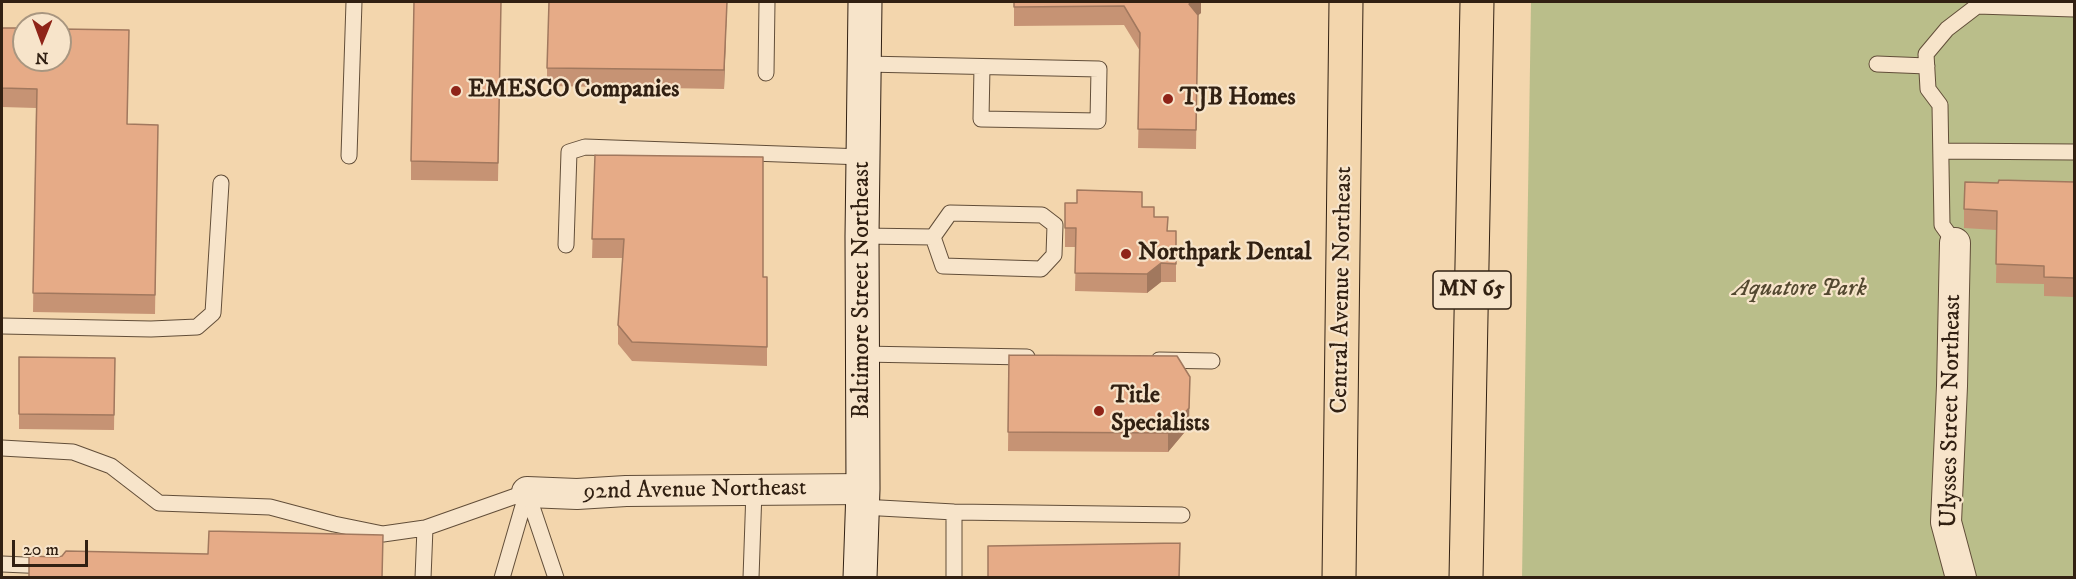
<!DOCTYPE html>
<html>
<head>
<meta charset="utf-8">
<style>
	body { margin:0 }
	#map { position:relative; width:2076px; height:579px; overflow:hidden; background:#f3d6ad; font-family:"IM FELL DW Pica",serif }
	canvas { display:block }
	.frame { position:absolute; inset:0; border:3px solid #312012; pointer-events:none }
	.north { position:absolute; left:12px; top:12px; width:60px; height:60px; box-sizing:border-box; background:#f7e4ca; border:2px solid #a89680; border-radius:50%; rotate:181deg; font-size:16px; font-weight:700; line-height:24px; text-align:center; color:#312012 }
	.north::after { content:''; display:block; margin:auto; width:21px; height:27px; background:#8f2418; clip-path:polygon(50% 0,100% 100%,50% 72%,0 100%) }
	.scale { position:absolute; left:12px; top:540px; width:76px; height:27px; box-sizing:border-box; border:3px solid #312012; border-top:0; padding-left:8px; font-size:18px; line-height:21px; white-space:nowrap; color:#312012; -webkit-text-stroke:4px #f7e4ca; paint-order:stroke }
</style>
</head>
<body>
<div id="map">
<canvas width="2076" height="579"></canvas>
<div class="frame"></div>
<div class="north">N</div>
<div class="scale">20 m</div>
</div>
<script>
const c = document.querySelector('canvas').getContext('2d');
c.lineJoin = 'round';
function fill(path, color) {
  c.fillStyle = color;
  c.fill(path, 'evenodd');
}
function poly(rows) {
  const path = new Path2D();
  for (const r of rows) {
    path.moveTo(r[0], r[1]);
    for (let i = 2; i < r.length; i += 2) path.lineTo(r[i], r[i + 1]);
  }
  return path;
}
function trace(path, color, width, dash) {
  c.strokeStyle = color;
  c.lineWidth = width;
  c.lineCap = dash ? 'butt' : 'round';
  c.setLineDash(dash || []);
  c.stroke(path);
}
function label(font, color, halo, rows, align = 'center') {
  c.font = font + ' "IM FELL DW Pica",serif';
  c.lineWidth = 4.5;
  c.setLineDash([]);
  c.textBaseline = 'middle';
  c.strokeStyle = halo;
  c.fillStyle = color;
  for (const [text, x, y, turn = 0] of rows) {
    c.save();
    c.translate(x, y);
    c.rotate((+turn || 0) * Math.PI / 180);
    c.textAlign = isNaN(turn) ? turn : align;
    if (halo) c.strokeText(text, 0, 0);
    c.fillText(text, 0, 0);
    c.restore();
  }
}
fill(poly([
	[1531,2,2074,2,2074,577,1522,578]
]), '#babe8a');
const lane = poly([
	[865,64,1099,69,1098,121,981,119,982,67],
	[1877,64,1927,66],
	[766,73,767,2],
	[1941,151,2074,152],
	[349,156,354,2],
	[862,236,933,237,950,213,1042,215,1055,225,1054,255,1041,269,943,266,933,237],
	[1955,243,1942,225,1940,105,1928,89,1926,54,1947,29,1977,6,2074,9],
	[566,245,569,152,585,147,863,157],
	[2,326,151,329,197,327,213,313,221,183],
	[862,354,1027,357],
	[1159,360,1212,361],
	[2,448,73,452,111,466,159,503,270,507,334,524,383,534,425,528,527,492],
	[527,492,556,578],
	[862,507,954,512,1182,515],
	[2,564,48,566],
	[423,578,425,528],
	[502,578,527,492],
	[751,578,754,490],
	[954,578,954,512]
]);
const street = poly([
	[1955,243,1952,386,1946,522,1961,578],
	[527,492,577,494,626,491,863,489]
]);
const secondary = poly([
	[860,578,863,489,862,236,865,2]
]);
const highway = poly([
	[1339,578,1346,2],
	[1466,578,1477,2]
]);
trace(lane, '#624e39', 17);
trace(street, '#624e39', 32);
trace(secondary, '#312012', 35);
trace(highway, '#312012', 35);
trace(lane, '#f7e4ca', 15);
trace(street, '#f7e4ca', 30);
trace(secondary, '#f7e4ca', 33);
trace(highway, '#f3d6ad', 33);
fill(poly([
	[501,2,498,181,411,180,411,161],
	[727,2,724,89,547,86,547,68],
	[1014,2,1201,2,1201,13,1198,15,1196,149,1138,148,1140,51,1124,25,1014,26],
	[2,28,128,124,158,125,155,314,33,312,36,108,2,107],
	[595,155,763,277,767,277,767,366,632,361,618,344,618,325,623,258,592,258],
	[2074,182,2074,297,2044,296,2044,284,1996,283,1997,230,1964,228,1964,209,1998,183],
	[1065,203,1154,217,1168,231,1176,250,1176,282,1161,282,1147,293,1075,291,1076,247,1065,247],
	[1009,355,1189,427,1168,452,1008,451],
	[19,357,115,358,114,430,19,429]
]), '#c69374');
fill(poly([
	[727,2,724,89,724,70],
	[1192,2,1201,2,1201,13,1189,23,1189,4],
	[1161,263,1161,282,1147,293,1147,274],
	[1190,377,1189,427,1168,452,1168,433]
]), '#a1785e');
const building = poly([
	[414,2,501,2,498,163,411,161,414,2],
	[549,2,727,2,724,70,547,68,549,2],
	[1014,2,1192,2,1189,4,1198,15,1196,130,1138,129,1140,33,1124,6,1014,7,1014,2],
	[2,28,24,28,24,60,60,60,60,29,129,30,127,124,158,125,155,295,33,293,37,89,2,88,2,28],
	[595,155,763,157,763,277,767,277,767,347,632,342,618,325,624,239,592,239,595,155],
	[1999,180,2074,182,2074,278,2044,277,2044,266,1996,264,1997,211,1964,209,1965,182,1998,183,1999,180],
	[1077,190,1142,192,1142,207,1154,207,1154,217,1168,217,1167,231,1176,231,1176,264,1161,263,1147,274,1075,273,1076,228,1065,228,1065,203,1077,203,1077,190],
	[1009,355,1177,356,1190,377,1189,408,1168,433,1008,432,1009,355],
	[19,357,115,358,114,415,19,414,19,357],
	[209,531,383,535,382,578,29,578,29,556,57,557,62,556,66,551,208,554,209,531],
	[1180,543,1179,578,988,578,988,546,1180,543]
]);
fill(building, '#e6ab87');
trace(building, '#a1785e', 1.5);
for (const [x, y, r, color] of [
	[456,91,6,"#8f2418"],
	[1168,99,6,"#8f2418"],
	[1126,254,6,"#8f2418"],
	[1099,411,6,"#8f2418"]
]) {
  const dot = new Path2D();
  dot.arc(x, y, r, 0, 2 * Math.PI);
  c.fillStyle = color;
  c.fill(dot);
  trace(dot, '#f7e4ca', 2);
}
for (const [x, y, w] of [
	[1472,290,78]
]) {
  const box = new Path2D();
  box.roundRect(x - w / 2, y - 19, w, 38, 4.5);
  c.fillStyle = '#f7e4ca';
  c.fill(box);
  trace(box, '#312012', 1.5);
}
label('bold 22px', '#312012', null, [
	["MN 65",1472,290]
]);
label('bold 24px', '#312012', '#f7e4ca', [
	["EMESCO Companies",468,91],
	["TJB Homes",1180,99],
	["Northpark Dental",1138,254],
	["Title",1111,397],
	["Specialists",1111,425]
], 'left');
label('24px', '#312012', '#f7e4ca', [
	["Baltimore Street Northeast",863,290,-90],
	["Central Avenue Northeast",1343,290,-89],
	["Ulysses Street Northeast",1952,411,-89],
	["92nd Avenue Northeast",695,491,-1]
]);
label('italic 24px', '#534830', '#f7e4ca', [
	["Aquatore Park",1800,290]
]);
</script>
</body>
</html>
